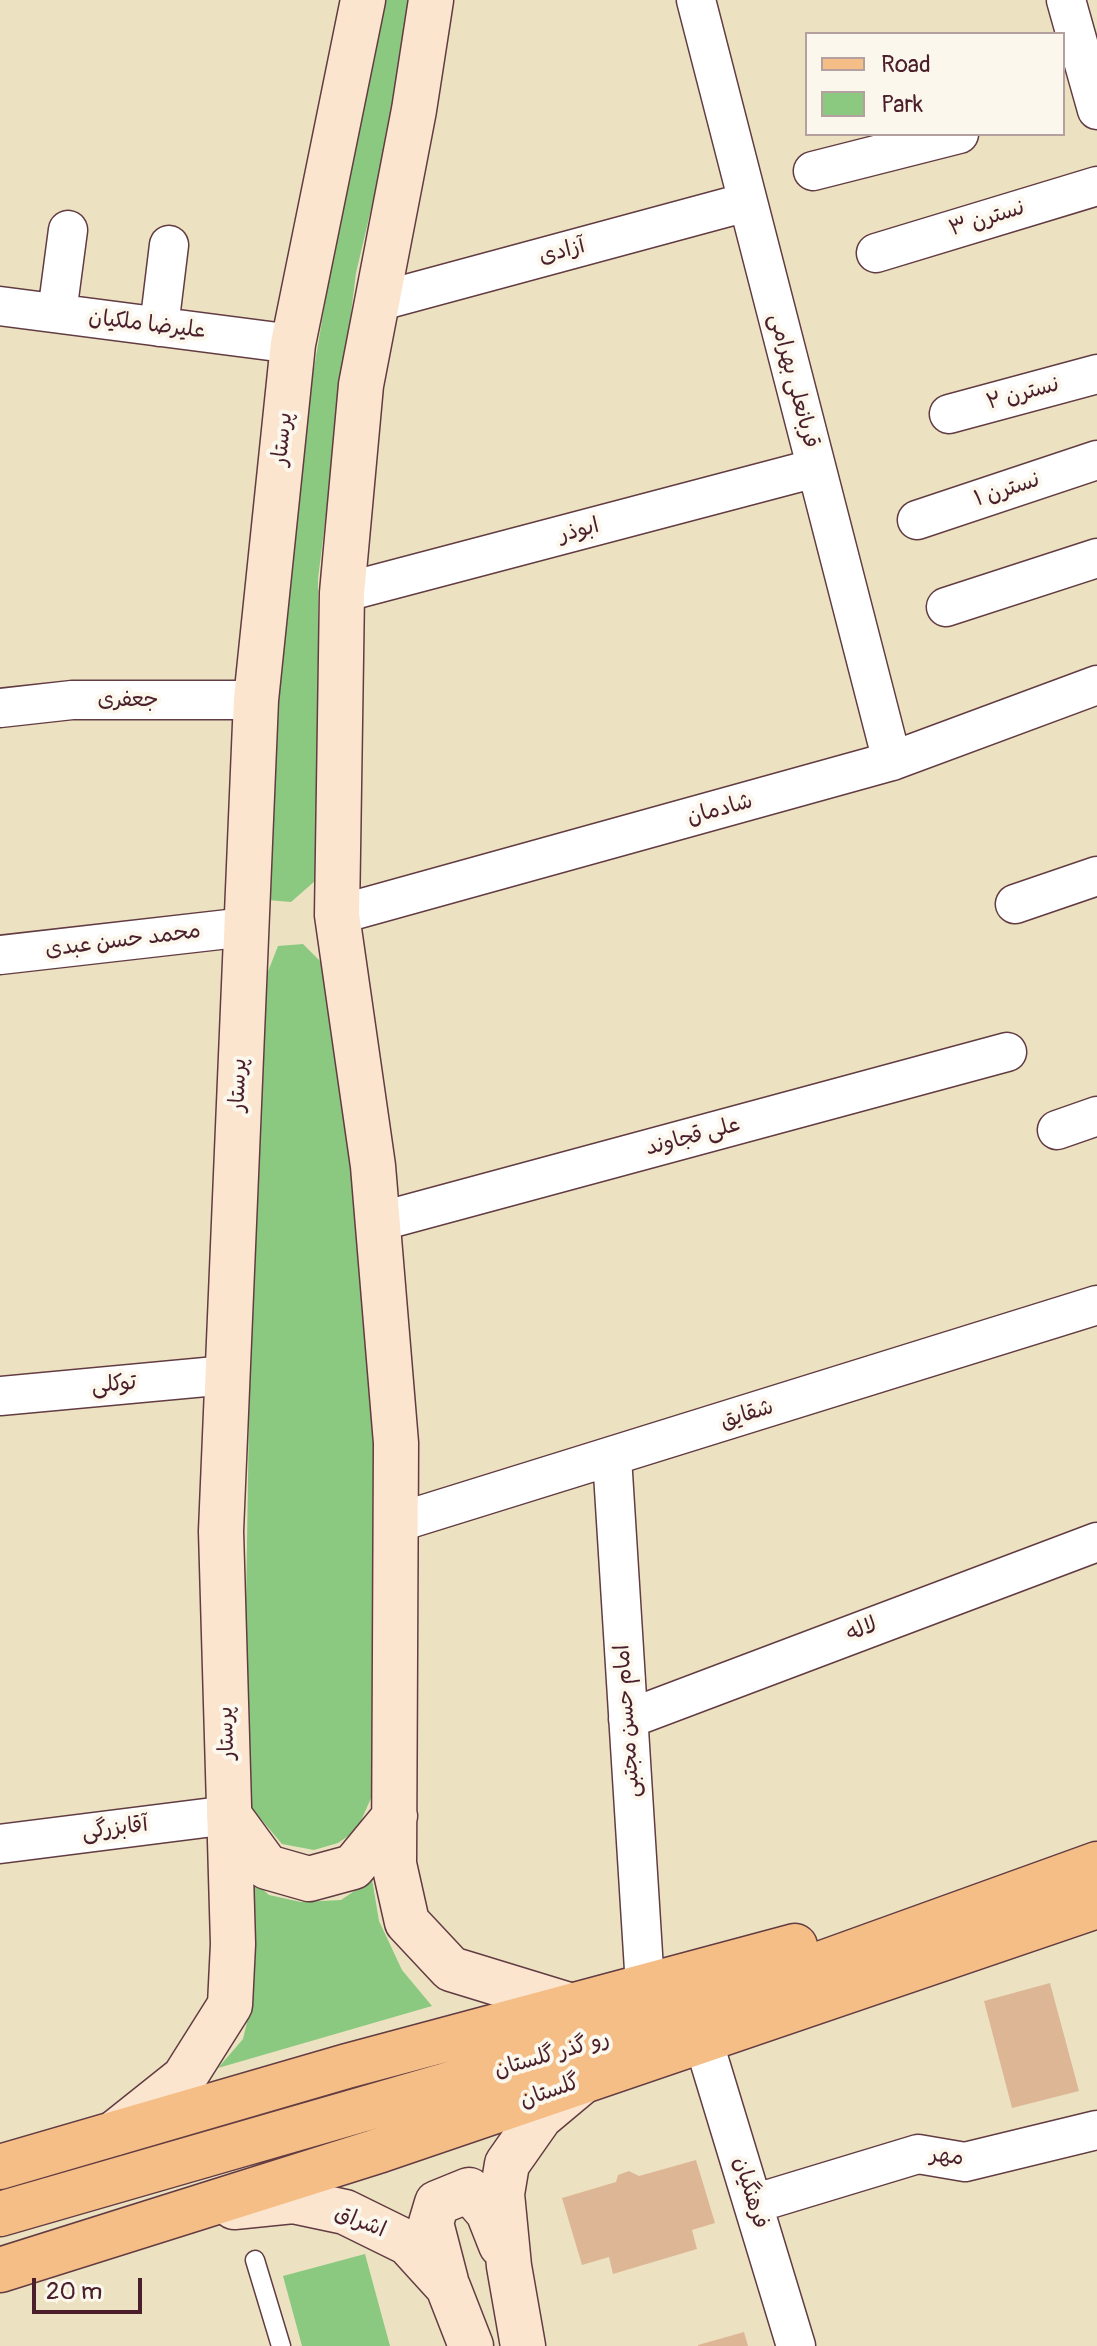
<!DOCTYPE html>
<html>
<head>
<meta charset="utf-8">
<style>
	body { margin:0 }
	#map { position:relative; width:1097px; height:2346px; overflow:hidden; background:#ece2c1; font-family:Pangolin,sans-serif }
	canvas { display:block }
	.legend { position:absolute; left:805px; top:32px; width:260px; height:104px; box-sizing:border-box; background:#fbf7ec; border:2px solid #b4a19f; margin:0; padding:10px 14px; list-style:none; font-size:24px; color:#4a1f2b }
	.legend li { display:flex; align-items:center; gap:16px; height:40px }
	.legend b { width:40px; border:2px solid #b4a19f }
	.scale { position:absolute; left:32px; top:2278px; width:110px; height:36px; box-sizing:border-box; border:4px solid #4a1f2b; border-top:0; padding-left:10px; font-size:24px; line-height:28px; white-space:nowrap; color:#4a1f2b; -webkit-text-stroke:6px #fbf7ec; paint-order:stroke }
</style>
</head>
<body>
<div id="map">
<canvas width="1097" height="2346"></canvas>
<ul class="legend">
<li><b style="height:10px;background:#f6be87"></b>Road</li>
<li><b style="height:22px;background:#8bc980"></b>Park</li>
</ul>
<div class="scale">20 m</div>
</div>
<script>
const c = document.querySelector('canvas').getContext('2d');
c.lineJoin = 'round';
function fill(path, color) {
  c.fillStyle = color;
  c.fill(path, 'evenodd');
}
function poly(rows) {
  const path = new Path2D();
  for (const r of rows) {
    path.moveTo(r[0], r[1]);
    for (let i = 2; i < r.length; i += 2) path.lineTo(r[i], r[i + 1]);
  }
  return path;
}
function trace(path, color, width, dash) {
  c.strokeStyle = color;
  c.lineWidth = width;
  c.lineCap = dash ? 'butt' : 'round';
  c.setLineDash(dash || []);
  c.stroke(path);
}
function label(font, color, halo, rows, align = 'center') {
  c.font = font + ' Pangolin,"Playpen Sans Arabic",sans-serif';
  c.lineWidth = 8;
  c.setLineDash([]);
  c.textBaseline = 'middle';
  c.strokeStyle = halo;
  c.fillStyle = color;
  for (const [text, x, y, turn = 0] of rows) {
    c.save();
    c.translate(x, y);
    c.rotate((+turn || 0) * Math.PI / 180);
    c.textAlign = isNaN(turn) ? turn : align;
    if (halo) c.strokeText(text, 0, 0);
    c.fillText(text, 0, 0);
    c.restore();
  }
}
fill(poly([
	[376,0,411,0,393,116,356,273,318,579,319,805,315,881,291,902,268,900,262,857,292,537,312,380],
	[303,944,326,967,364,1257,378,1452,375,1789,357,1830,338,1843,314,1850,282,1844,243,1798,252,1221,267,974,278,946],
	[246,1874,269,1895,301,1902,341,1900,372,1879,379,1921,402,1970,432,2006,218,2068,243,2039,254,1993,254,1944],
	[365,2254,390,2346,302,2346,283,2276]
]), '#8bc980');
fill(poly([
	[1050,1983,1079,2091,1012,2108,984,2001],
	[696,2160,715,2223,692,2230,697,2249,613,2274,609,2257,582,2265,562,2198,616,2182,618,2175,629,2171,639,2176],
	[744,2332,748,2346,698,2346,698,2345]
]), '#ddb795');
const lane = poly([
	[255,2260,281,2346]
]);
const street = poly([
	[696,0,892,761],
	[1066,0,1097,110],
	[813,171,959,134],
	[876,253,1097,186],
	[377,302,747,202],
	[0,306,293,344],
	[57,313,68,230],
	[159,327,169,245],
	[949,414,1097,374],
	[917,520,1097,460],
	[342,593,816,468],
	[946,607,1097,558],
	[0,708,72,700,256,700],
	[1015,904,1097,876],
	[337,915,892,761,1097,685],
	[0,955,246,927],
	[1057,1130,1097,1116],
	[378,1222,1007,1052],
	[0,1396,227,1375],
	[612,1457,645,1986],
	[396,1523,1097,1305],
	[628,1719,1097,1542],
	[0,1844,229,1815],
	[703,2040,796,2346],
	[753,2204,918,2154,965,2162,1097,2130]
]);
const secondary = poly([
	[431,0,414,110,361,385,342,593,337,915,373,1166,396,1443,394,1864,407,1922,451,1969,572,2006],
	[229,1815,267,1867,309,1879,353,1867,395,1816],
	[115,2133,184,2078,230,2005,233,1944,221,1531,256,700,293,344,363,0],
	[234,2207,293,2201,345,2212,408,2243,448,2287,471,2346],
	[446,2281,431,2223,437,2203,469,2190,488,2212,501,2245],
	[523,2346,509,2266,502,2194,507,2164,540,2117,583,2081]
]);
const primary = poly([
	[0,2167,347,2066,795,1946],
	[0,2214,634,2031,1097,1864],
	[0,2270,381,2150,1097,1906]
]);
trace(lane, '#623c42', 21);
trace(street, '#623c42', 41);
trace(secondary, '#623c42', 47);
trace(primary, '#623c42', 47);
trace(lane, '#fff', 18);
trace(street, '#fff', 38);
trace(secondary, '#fbe5cf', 44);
trace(primary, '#f6be87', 44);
label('22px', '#4a1f2b', '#fbf7ec', [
	["نسترن ۳",987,219,-17],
	["آزادی",562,252,-15],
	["علیرضا ملکیان",147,325,7],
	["قربانعلی بهرامی",793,381,75],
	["نسترن ۲",1023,394,-15],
	["پرستار",283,439,-84],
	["نسترن ۱",1007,490,-18],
	["ابوذر",579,531,-15],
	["جعفری",128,700],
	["شادمان",720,810,-15],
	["محمد حسن عبدی",123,941,-7],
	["پرستار",239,1085,-88],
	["علی قجاوند",693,1137,-15],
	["توکلی",114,1385,-5],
	["شقایق",747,1415,-17],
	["لاله",862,1630,-21],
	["امام حسن مجتبی",628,1721,-94],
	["پرستار",227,1733,-92],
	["آقابزرگی",115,1829,-7],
	["رو گذر گلستان",552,2055,-16],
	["گلستان",550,2092,-19],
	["مهر",947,2157,6],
	["فرهنگیان",750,2193,73],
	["اشراق",360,2222,22]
]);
</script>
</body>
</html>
